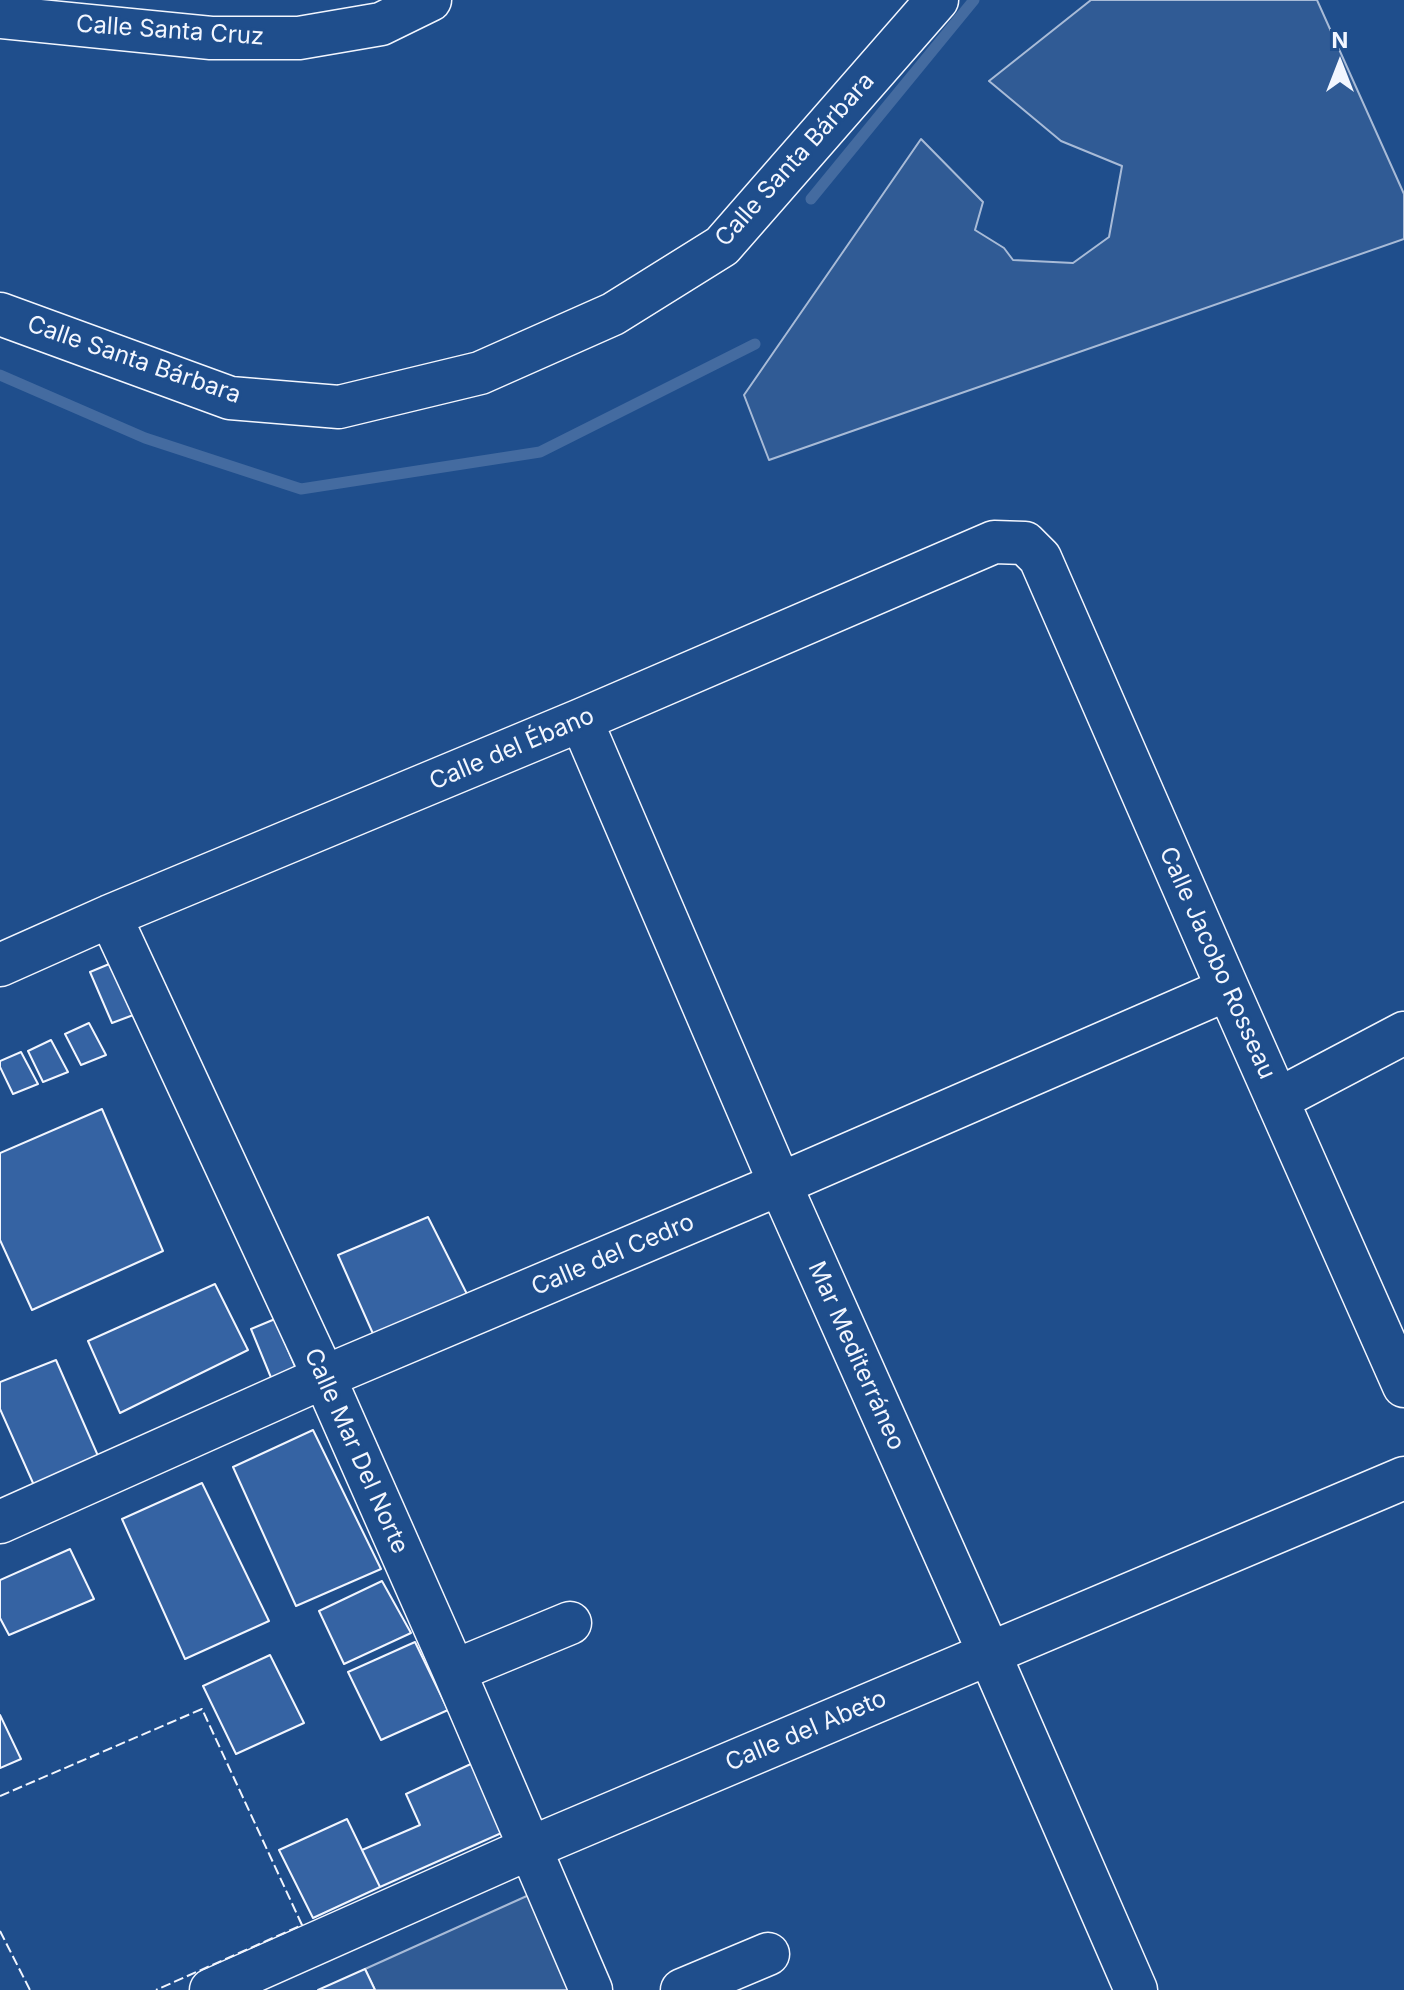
<!DOCTYPE html>
<html>
<head>
<meta charset="utf-8">
<style>
	body { margin:0 }
	#map { position:relative; width:1404px; height:1990px; overflow:hidden; background:#1f4e8c; font-family:Inter,sans-serif }
	canvas { display:block }
	.north { position:absolute; left:1300px; top:24px; width:80px; height:80px; -webkit-text-stroke:6px #1f4e8c; paint-order:stroke; rotate:0deg; font-size:22px; font-weight:700; line-height:32px; text-align:center; color:#f2f6ff }
	.north::after { content:''; display:block; margin:auto; width:28px; height:36px; background:#f2f6ff; clip-path:polygon(50% 0,100% 100%,50% 72%,0 100%) }
</style>
</head>
<body>
<div id="map">
<canvas width="1404" height="1990"></canvas>
<div class="north">N</div>
</div>
<script>
const c = document.querySelector('canvas').getContext('2d');
c.lineJoin = 'round';
function fill(path, color) {
  c.fillStyle = color;
  c.fill(path, 'evenodd');
}
function poly(rows) {
  const path = new Path2D();
  for (const r of rows) {
    path.moveTo(r[0], r[1]);
    for (let i = 2; i < r.length; i += 2) path.lineTo(r[i], r[i + 1]);
  }
  return path;
}
function trace(path, color, width, dash) {
  c.strokeStyle = color;
  c.lineWidth = width;
  c.lineCap = dash ? 'butt' : 'round';
  c.setLineDash(dash || []);
  c.stroke(path);
}
function label(font, color, halo, rows, align = 'center') {
  c.font = font + ' Inter,sans-serif';
  c.lineWidth = 6;
  c.setLineDash([]);
  c.textBaseline = 'middle';
  c.strokeStyle = halo;
  c.fillStyle = color;
  for (const [text, x, y, turn = 0] of rows) {
    c.save();
    c.translate(x, y);
    c.rotate((+turn || 0) * Math.PI / 180);
    c.textAlign = isNaN(turn) ? turn : align;
    if (halo) c.strokeText(text, 0, 0);
    c.fillText(text, 0, 0);
    c.restore();
  }
}
const green = poly([
	[1091,0,1317,0,1404,194,1404,239,769,460,744,395,921,139,983,202,975,230,1004,248,1013,260,1073,263,1109,237,1122,166,1061,141,989,81,1091,0],
	[529,1895,575,1990,375,1990,365,1969,529,1895]
]);
fill(green, '#305b95');
trace(green, '#a8bbd7', 2);
trace(poly([
	[811,199,974,0],
	[0,375,145,438,301,489,540,452,755,344]
]), '#446ba0', 11);
const building = poly([
	[114,962,136,1014,112,1023,90,972,114,962],
	[89,1023,106,1055,81,1065,65,1034,89,1023],
	[51,1040,68,1072,43,1082,28,1051,51,1040],
	[21,1052,38,1084,13,1094,0,1067,0,1061,21,1052],
	[102,1109,163,1251,32,1310,0,1240,0,1153,102,1109],
	[428,1217,472,1304,378,1345,338,1255,428,1217],
	[215,1284,248,1350,120,1413,88,1341,215,1284],
	[275,1319,297,1371,272,1380,251,1329,275,1319],
	[56,1360,102,1465,37,1492,0,1409,0,1382,56,1360],
	[313,1430,381,1569,296,1606,233,1467,313,1430],
	[202,1483,269,1621,185,1659,122,1519,202,1483],
	[70,1549,94,1599,9,1635,0,1618,0,1580,70,1549],
	[382,1581,411,1633,344,1664,319,1611,382,1581],
	[415,1642,448,1710,381,1740,348,1672,415,1642],
	[270,1655,304,1723,236,1754,203,1686,270,1655],
	[0,1715,21,1759,0,1768,0,1715],
	[473,1763,506,1831,380,1887,362,1850,420,1825,406,1794,473,1763],
	[347,1819,380,1887,313,1918,279,1850,347,1819],
	[365,1969,375,1990,318,1990,365,1969]
]);
fill(building, '#3563a3');
trace(building, '#f2f6ff', 2);
const minor = poly([
	[0,17,211,38,299,38,381,24,430,0],
	[0,314,230,398,339,407,480,373,613,314,722,246,937,0],
	[581,720,780,1184,989,1653,1136,1990],
	[110,916,324,1377,454,1671,591,1990],
	[0,965,110,916,581,720,994,542,1025,543,1040,558,1228,989,1404,1386],
	[1277,1100,1404,1033],
	[0,1522,324,1377,780,1184,1228,989],
	[454,1671,570,1623],
	[211,1990,530,1848,1404,1478],
	[682,1990,768,1954]
]);
trace(minor, '#f2f6ff', 45);
trace(minor, '#1f4e8c', 42);
trace(poly([
	[0,1796,202,1709,302,1925,156,1990],
	[0,1931,30,1990]
]), '#f2f6ff', 2, [10, 4]);
label('24px', '#f2f6ff', '#1f4e8c', [
	["Calle Santa Cruz",170,31,4],
	["Calle Santa Bárbara",795,160,-48],
	["Calle Santa Bárbara",134,360,19],
	["Calle del Ébano",512,749,-23],
	["Calle Jacobo Rosseau",1217,963,66],
	["Calle del Cedro",613,1255,-23],
	["Mar Mediterráneo",856,1356,66],
	["Calle Mar Del Norte",356,1451,66],
	["Calle del Abeto",806,1731,-23]
]);
</script>
</body>
</html>
